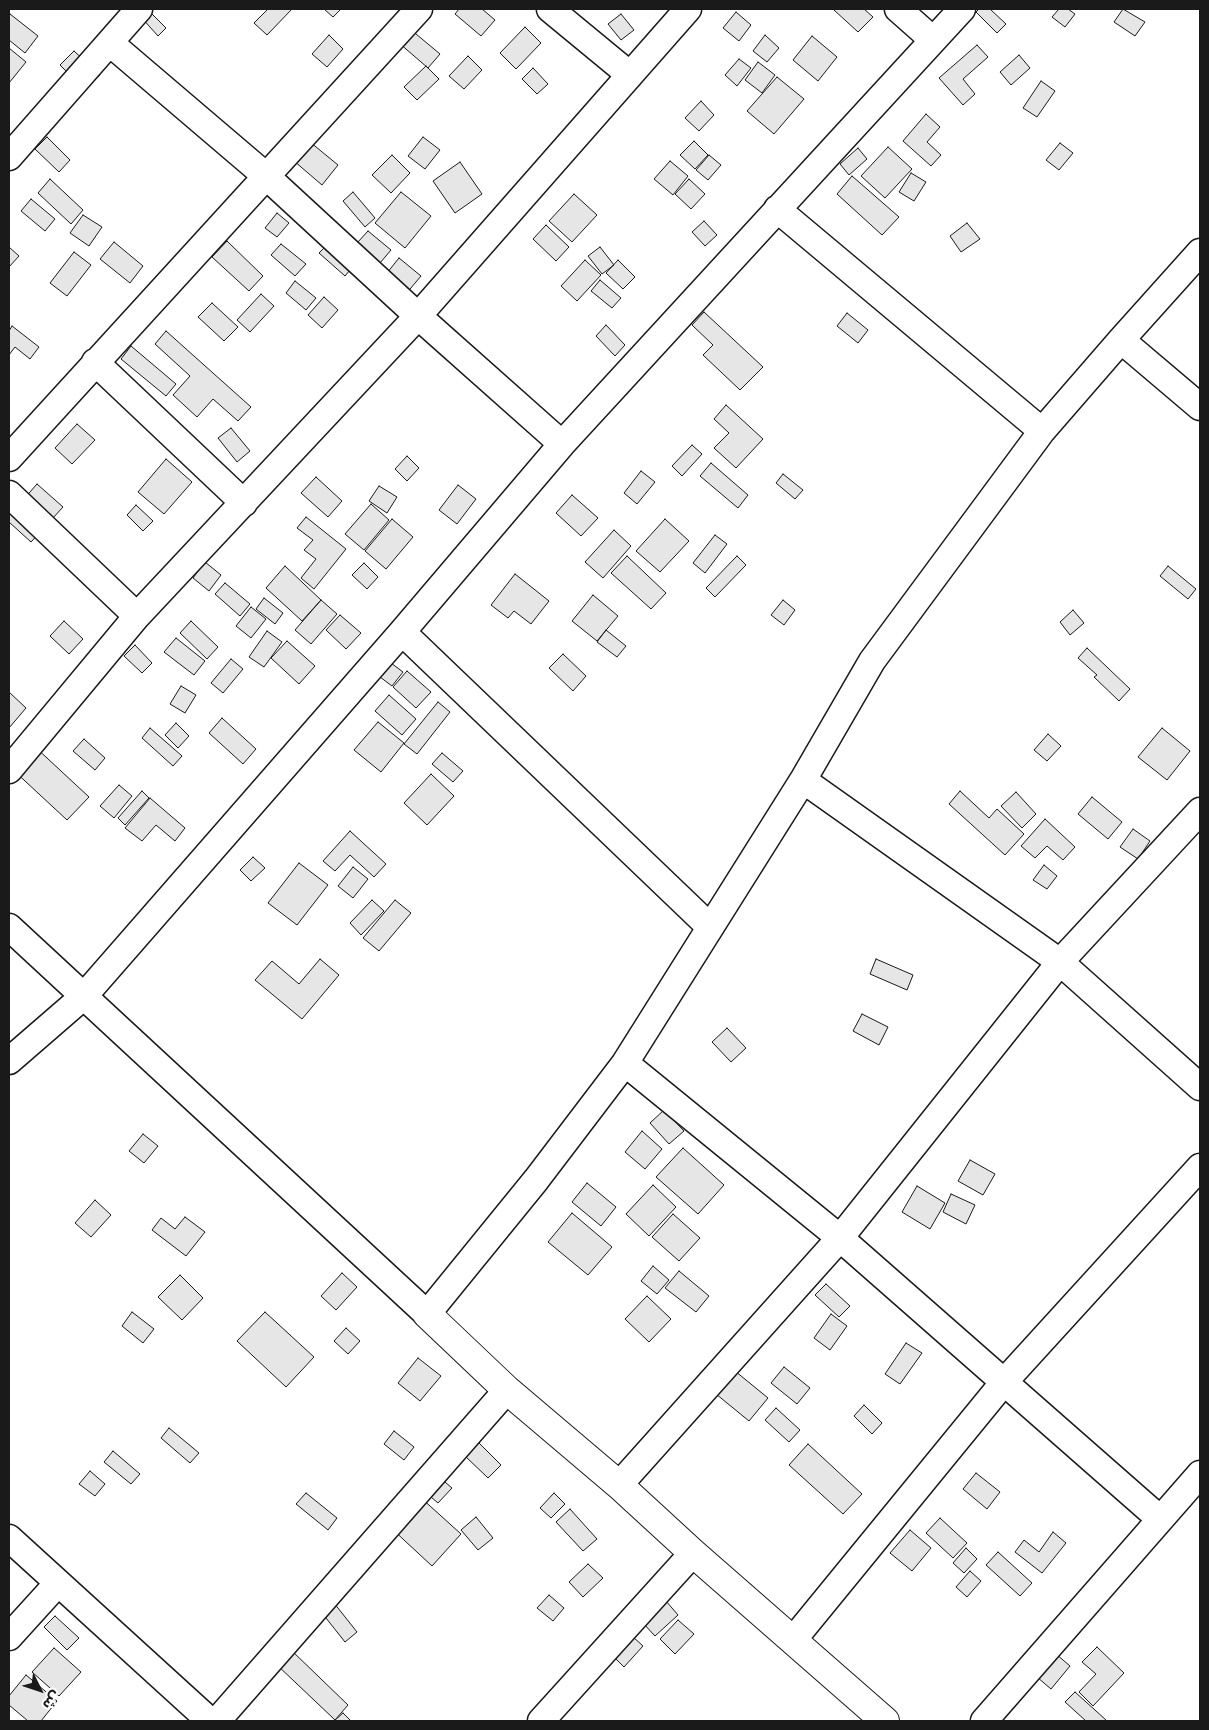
<!DOCTYPE html>
<html>
<head>
<meta charset="utf-8">
<style>
	body { margin:0 }
	#map { position:relative; width:1209px; height:1730px; overflow:hidden; background:#fff; font-family:Spectral,"Noto Sans Arabic",serif }
	canvas { display:block }
	.frame { position:absolute; inset:0; border:10px solid #1a1a1a; pointer-events:none }
	.north { position:absolute; left:15px; top:1665px; width:50px; height:50px; -webkit-text-stroke:4px #fff; paint-order:stroke; rotate:131deg; font-size:14px; font-weight:700; line-height:20px; text-align:center; color:#1a1a1a }
	.north::after { content:''; display:block; margin:auto; width:18px; height:22px; background:#1a1a1a; clip-path:polygon(50% 0,100% 100%,50% 72%,0 100%) }
</style>
</head>
<body>
<div id="map">
<canvas width="1209" height="1730"></canvas>
<div class="frame"></div>
<div class="north">ش</div>
</div>
<script>
const c = document.querySelector('canvas').getContext('2d');
c.lineJoin = 'round';
function fill(path, color) {
  c.fillStyle = color;
  c.fill(path, 'evenodd');
}
function poly(rows) {
  const path = new Path2D();
  for (const r of rows) {
    path.moveTo(r[0], r[1]);
    for (let i = 2; i < r.length; i += 2) path.lineTo(r[i], r[i + 1]);
  }
  return path;
}
function trace(path, color, width, dash) {
  c.strokeStyle = color;
  c.lineWidth = width;
  c.lineCap = dash ? 'butt' : 'round';
  c.setLineDash(dash || []);
  c.stroke(path);
}
const building = poly([
	[268,9,292,9,267,35,254,23,268,9],
	[324,9,341,9,333,17,324,9],
	[459,9,482,9,495,20,481,36,455,14,459,9],
	[835,9,864,9,873,17,858,32,834,10,835,9],
	[979,9,990,9,1006,24,997,33,976,12,979,9],
	[1059,9,1068,9,1075,14,1065,27,1052,17,1059,9],
	[1123,9,1145,22,1135,36,1114,22,1123,9],
	[148,10,166,28,158,36,141,17,148,10],
	[736,12,751,25,739,41,723,28,736,12],
	[10,14,38,36,25,53,9,40,9,16,10,14],
	[621,14,634,30,621,40,608,24,621,14],
	[525,27,541,43,516,69,500,53,525,27],
	[410,29,440,54,428,68,399,43,410,29],
	[329,35,343,49,327,67,312,54,329,35],
	[765,35,779,48,767,62,753,51,765,35],
	[812,36,837,57,818,81,793,60,812,36],
	[977,45,988,57,963,79,975,94,963,105,939,78,977,45],
	[9,48,26,62,9,83,9,48],
	[74,51,100,75,85,90,60,65,74,51],
	[1019,55,1030,68,1011,85,1000,72,1019,55],
	[468,56,482,70,464,89,449,76,468,56],
	[739,59,751,68,737,86,725,75,739,59],
	[758,62,775,75,762,93,745,80,758,62],
	[426,66,439,79,417,100,404,87,426,66],
	[533,68,548,84,537,94,522,79,533,68],
	[777,77,804,99,774,134,747,111,777,77],
	[1041,81,1055,91,1037,117,1023,108,1041,81],
	[701,101,714,115,699,131,685,118,701,101],
	[926,114,940,127,927,142,941,155,931,166,903,141,926,114],
	[47,137,70,160,59,172,35,149,47,137],
	[423,137,440,150,425,169,408,156,423,137],
	[694,141,708,155,695,169,680,155,694,141],
	[310,142,338,165,322,185,294,161,310,142],
	[1060,143,1073,153,1059,170,1046,160,1060,143],
	[888,147,912,169,885,198,861,176,888,147],
	[858,148,867,159,849,175,840,164,858,148],
	[392,155,410,173,391,193,372,175,392,155],
	[709,155,721,165,708,180,696,170,709,155],
	[670,161,688,176,673,195,654,179,670,161],
	[460,162,482,194,455,213,433,181,460,162],
	[911,173,926,182,914,201,899,192,911,173],
	[852,176,899,217,882,235,837,194,852,176],
	[50,179,83,210,71,224,38,193,50,179],
	[689,179,705,194,691,209,675,194,689,179],
	[353,192,375,218,365,227,343,201,353,192],
	[401,192,431,216,405,248,375,223,401,192],
	[574,194,597,215,572,242,549,221,574,194],
	[31,199,55,219,45,231,21,211,31,199],
	[277,213,289,223,277,237,265,228,277,213],
	[83,215,102,227,89,246,70,233,83,215],
	[704,221,717,235,705,246,692,232,704,221],
	[967,223,980,239,961,252,950,236,967,223],
	[546,225,569,247,556,261,533,239,546,225],
	[368,231,391,250,380,263,357,243,368,231],
	[227,241,263,276,249,291,212,257,227,241],
	[114,242,143,266,130,283,100,259,114,242],
	[330,242,355,264,345,276,319,253,330,242],
	[281,244,306,264,295,276,271,255,281,244],
	[9,247,19,256,9,267,9,247],
	[600,247,614,265,602,274,588,256,600,247],
	[74,252,91,265,67,296,50,283,74,252],
	[399,258,421,276,405,295,383,278,399,258],
	[585,260,601,275,577,301,561,286,585,260],
	[618,260,635,277,623,289,606,273,618,260],
	[600,280,621,298,612,308,591,291,600,280],
	[295,281,316,298,306,310,286,293,295,281],
	[261,294,274,306,250,332,237,320,261,294],
	[324,297,338,310,322,328,308,315,324,297],
	[212,303,238,327,224,341,198,317,212,303],
	[704,312,763,367,740,390,703,355,713,345,692,325,704,312],
	[847,313,868,330,858,343,837,326,847,313],
	[606,325,625,345,615,356,596,336,606,325],
	[12,326,39,347,30,359,15,347,9,355,9,331,12,326],
	[166,331,251,407,238,421,213,399,197,417,173,395,190,376,155,344,166,331],
	[131,346,176,384,166,396,121,359,131,346],
	[726,405,763,439,736,468,714,448,729,433,714,419,726,405],
	[77,424,95,440,72,464,55,448,77,424],
	[231,428,250,451,237,462,218,438,231,428],
	[692,445,702,454,682,476,672,466,692,445],
	[407,456,419,468,407,481,395,469,407,456],
	[166,459,192,482,164,514,138,492,166,459],
	[711,463,748,495,738,508,700,476,711,463],
	[641,471,655,482,637,504,624,493,641,471],
	[783,474,803,490,795,499,776,483,783,474],
	[316,477,342,501,328,517,301,493,316,477],
	[37,484,63,507,31,542,9,522,9,516,37,484],
	[458,485,476,499,457,524,439,510,458,485],
	[379,486,397,497,387,513,369,501,379,486],
	[572,495,598,518,581,536,556,513,572,495],
	[371,504,389,520,364,550,345,534,371,504],
	[136,505,153,521,143,531,127,515,136,505],
	[306,517,346,549,314,589,301,578,316,559,304,550,313,540,297,528,306,517],
	[392,519,413,537,386,569,365,551,392,519],
	[665,519,689,541,660,572,636,551,665,519],
	[614,530,631,546,603,578,585,562,614,530],
	[715,535,727,544,705,573,693,563,715,535],
	[627,556,666,593,651,609,611,573,627,556],
	[737,556,746,565,715,597,706,588,737,556],
	[205,562,221,575,209,591,193,578,205,562],
	[364,563,378,577,367,589,352,575,364,563],
	[285,566,321,600,302,621,266,588,285,566],
	[1168,566,1196,589,1188,599,1160,576,1168,566],
	[515,574,549,601,531,624,514,611,508,618,491,605,515,574],
	[225,583,250,604,240,616,215,594,225,583],
	[593,595,618,616,597,641,572,621,593,595],
	[264,598,283,613,275,624,256,609,264,598],
	[321,600,337,614,311,644,295,630,321,600],
	[783,600,795,610,784,625,771,615,783,600],
	[251,607,266,619,251,638,236,626,251,607],
	[1073,610,1084,623,1070,635,1060,622,1073,610],
	[340,615,361,633,346,649,326,630,340,615],
	[64,621,83,639,69,654,50,636,64,621],
	[191,621,218,647,207,659,180,633,191,621],
	[606,630,626,646,617,657,597,642,606,630],
	[267,631,282,642,264,667,249,657,267,631],
	[176,638,205,661,194,675,164,652,176,638],
	[287,641,315,666,299,684,271,658,287,641],
	[135,645,152,663,142,673,124,656,135,645],
	[1087,648,1130,689,1119,701,1094,677,1097,675,1078,658,1087,648],
	[563,654,586,676,573,691,549,668,563,654],
	[231,659,243,669,223,693,211,683,231,659],
	[391,663,403,672,392,686,380,677,391,663],
	[407,671,431,692,416,708,393,687,407,671],
	[181,686,196,695,185,713,170,704,181,686],
	[9,692,26,708,9,728,9,692],
	[389,695,416,719,402,735,375,711,389,695],
	[438,702,450,712,417,754,404,744,438,702],
	[222,718,256,749,243,764,209,733,222,718],
	[378,722,404,743,381,772,354,750,378,722],
	[176,723,189,736,178,748,165,735,176,723],
	[150,728,182,756,173,766,142,738,150,728],
	[1162,728,1190,751,1167,780,1138,757,1162,728],
	[1048,734,1061,746,1047,761,1034,750,1048,734],
	[84,739,105,758,95,770,73,751,84,739],
	[33,745,89,797,67,820,11,768,33,745],
	[442,753,463,771,453,782,432,764,442,753],
	[431,774,454,796,427,825,404,803,431,774],
	[119,785,132,796,114,818,100,806,119,785],
	[142,791,149,798,125,825,118,818,142,791],
	[960,791,989,818,997,809,1024,834,1005,855,949,804,960,791],
	[1016,792,1036,814,1022,828,1001,806,1016,792],
	[1092,797,1122,822,1108,839,1078,814,1092,797],
	[150,798,185,828,175,841,156,825,142,841,125,828,150,798],
	[1045,819,1075,847,1063,860,1047,846,1035,858,1021,846,1045,819],
	[1133,829,1150,841,1138,859,1120,847,1133,829],
	[350,831,386,864,374,877,350,855,335,871,323,861,350,831],
	[253,857,265,868,251,881,240,870,253,857],
	[299,863,328,885,297,925,268,903,299,863],
	[1044,865,1057,876,1047,889,1033,880,1044,865],
	[353,867,368,879,353,898,338,886,353,867],
	[372,900,384,911,361,935,350,923,372,900],
	[395,900,411,913,379,951,363,938,395,900],
	[320,959,339,975,302,1019,255,980,272,961,299,984,320,959],
	[876,959,913,975,907,990,870,974,876,959],
	[862,1014,888,1027,879,1045,853,1031,862,1014],
	[727,1028,746,1048,731,1062,712,1042,727,1028],
	[664,1110,684,1131,669,1144,650,1123,664,1110],
	[642,1131,662,1149,645,1169,625,1152,642,1131],
	[143,1134,158,1146,144,1163,129,1151,143,1134],
	[683,1148,724,1185,698,1214,656,1177,683,1148],
	[970,1160,995,1174,983,1195,958,1181,970,1160],
	[587,1183,616,1207,601,1226,572,1202,587,1183],
	[653,1185,676,1207,649,1236,626,1214,653,1185],
	[917,1186,945,1203,930,1229,902,1212,917,1186],
	[951,1194,975,1205,966,1224,943,1212,951,1194],
	[95,1200,111,1215,91,1237,75,1223,95,1200],
	[572,1213,612,1247,588,1275,548,1242,572,1213],
	[673,1214,700,1238,679,1261,652,1237,673,1214],
	[185,1217,205,1232,186,1256,152,1230,161,1218,175,1229,185,1217],
	[653,1266,669,1280,657,1294,641,1281,653,1266],
	[679,1271,709,1296,696,1312,665,1288,679,1271],
	[342,1273,357,1287,336,1310,321,1296,342,1273],
	[180,1275,203,1298,182,1320,158,1297,180,1275],
	[826,1284,850,1306,839,1317,815,1295,826,1284],
	[647,1296,671,1319,649,1342,625,1319,647,1296],
	[132,1312,154,1329,143,1343,122,1326,132,1312],
	[265,1312,314,1357,286,1387,237,1341,265,1312],
	[831,1314,847,1326,830,1350,814,1338,831,1314],
	[346,1328,360,1341,348,1354,334,1341,346,1328],
	[906,1343,922,1353,900,1384,885,1374,906,1343],
	[418,1358,441,1376,420,1401,398,1383,418,1358],
	[784,1367,810,1388,797,1404,771,1383,784,1367],
	[735,1371,768,1398,749,1421,716,1394,735,1371],
	[864,1405,882,1423,872,1434,854,1416,864,1405],
	[776,1408,800,1430,789,1442,765,1420,776,1408],
	[169,1428,199,1453,190,1463,161,1438,169,1428],
	[394,1431,414,1447,404,1460,384,1444,394,1431],
	[478,1442,501,1465,488,1478,464,1455,478,1442],
	[808,1444,862,1494,843,1514,789,1465,808,1444],
	[113,1451,140,1474,131,1484,104,1462,113,1451],
	[90,1471,105,1484,95,1496,79,1484,90,1471],
	[976,1473,1000,1492,987,1509,963,1489,976,1473],
	[438,1476,452,1488,438,1503,424,1491,438,1476],
	[306,1493,337,1518,328,1530,296,1504,306,1493],
	[554,1493,565,1504,551,1518,540,1508,554,1493],
	[419,1496,461,1534,432,1566,390,1527,419,1496],
	[570,1509,597,1539,583,1551,556,1522,570,1509],
	[476,1517,493,1538,478,1550,461,1530,476,1517],
	[940,1518,967,1543,953,1558,926,1533,940,1518],
	[910,1530,931,1548,912,1571,890,1553,910,1530],
	[1053,1532,1066,1543,1042,1573,1015,1552,1024,1540,1039,1552,1053,1532],
	[966,1548,977,1559,964,1573,953,1563,966,1548],
	[998,1552,1032,1583,1020,1596,986,1565,998,1552],
	[588,1564,603,1578,583,1597,569,1582,588,1564],
	[970,1571,981,1581,967,1597,956,1587,970,1571],
	[549,1595,564,1608,553,1621,537,1608,549,1595],
	[666,1601,678,1615,655,1636,642,1622,666,1601],
	[334,1603,357,1632,345,1642,322,1613,334,1603],
	[55,1616,79,1638,67,1650,44,1627,55,1616],
	[678,1620,694,1634,675,1654,660,1639,678,1620],
	[632,1636,643,1646,624,1667,613,1656,632,1636],
	[1097,1647,1124,1673,1093,1706,1079,1692,1096,1674,1082,1662,1097,1647],
	[54,1648,81,1672,59,1696,32,1672,54,1648],
	[1049,1648,1070,1666,1051,1689,1030,1671,1049,1648],
	[290,1649,348,1705,335,1720,276,1664,290,1649],
	[26,1675,57,1701,41,1721,28,1721,9,1705,9,1696,26,1675],
	[1075,1692,1106,1720,1105,1721,1086,1721,1065,1702,1075,1692],
	[343,1713,351,1721,334,1721,343,1713]
]);
fill(building, '#e6e6e6');
trace(building, '#1a1a1a', 1);
const street = poly([
	[550,9,630,75],
	[898,9,933,40],
	[110,43,266,176,418,316,562,444],
	[9,157,139,9],
	[777,209,1042,431],
	[1121,340,1200,407],
	[95,362,244,503],
	[9,458,419,9],
	[9,494,137,616],
	[402,632,710,927],
	[9,770,137,616,418,316,688,9],
	[803,780,1060,962,1200,1087],
	[9,927,427,1314,536,1180,625,1063,803,780,872,661,1042,431,1121,340,1200,252],
	[9,1061,84,996,402,632,562,444,962,9],
	[625,1063,840,1238,1160,1519],
	[619,1485,840,1238,1060,962,1200,811],
	[9,1538,210,1721],
	[9,1637,58,1583],
	[793,1640,1004,1382,1200,1167],
	[217,1721,507,1390],
	[541,1721,693,1553],
	[984,1721,1200,1474]
]);
const secondary = poly([
	[427,1314,507,1390,619,1485,693,1553,885,1721]
]);
trace(street, '#1a1a1a', 29);
trace(secondary, '#1a1a1a', 30);
trace(street, '#fff', 26);
trace(secondary, '#fff', 28);
</script>
</body>
</html>
